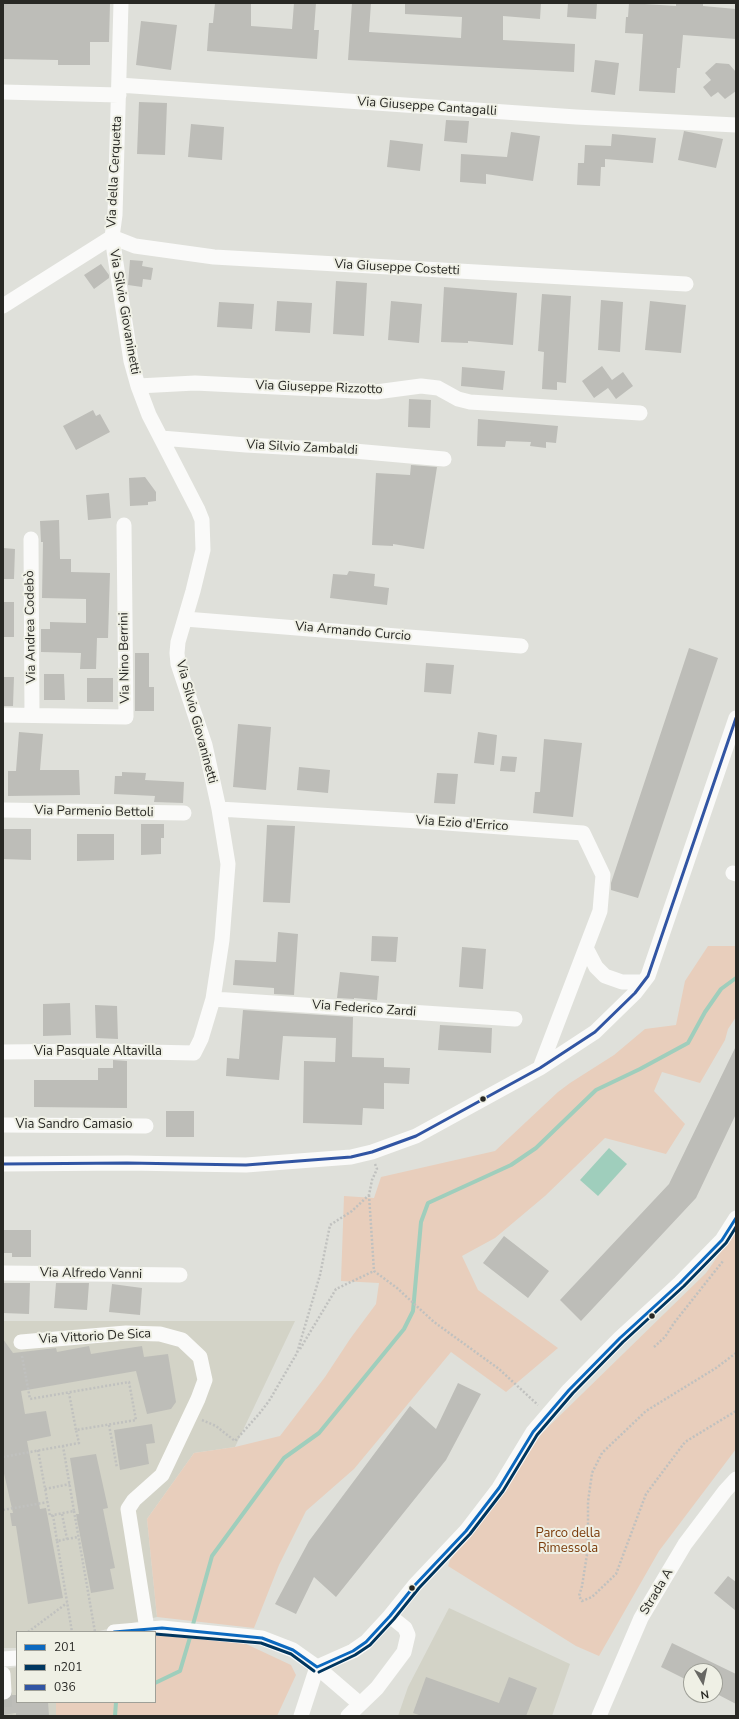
<!DOCTYPE html>
<html>
<head>
<meta charset="utf-8">
<style>
	body { margin:0 }
	#map { position:relative; width:739px; height:1719px; overflow:hidden; background:#dfe0da; font-family:"Nunito Sans",sans-serif }
	canvas { display:block }
	.frame { position:absolute; inset:0; border:4px solid #282824; pointer-events:none }
	.legend { position:absolute; left:16px; top:1631px; width:140px; height:72px; box-sizing:border-box; background:#eff0e5; border:1px solid #9fa098; margin:0; padding:5px 7px; list-style:none; font-size:12px; color:#282824 }
	.legend li { display:flex; align-items:center; gap:8px; height:20px }
	.legend b { width:20px; border:1px solid #9fa098 }
	.north { position:absolute; left:683px; top:1663px; width:40px; height:40px; box-sizing:border-box; background:#eff0e5; border:1px solid #9fa098; border-radius:50%; rotate:171deg; font-size:11px; font-weight:700; line-height:16px; text-align:center; color:#282824 }
	.north::after { content:''; display:block; margin:auto; width:14px; height:18px; background:#686864; clip-path:polygon(50% 0,100% 100%,50% 72%,0 100%) }
</style>
</head>
<body>
<div id="map">
<canvas width="739" height="1719"></canvas>
<div class="frame"></div>
<ul class="legend">
<li><b style="height:5px;background:#0c69bf"></b>201</li>
<li><b style="height:5px;background:#00365f"></b>n201</li>
<li><b style="height:5px;background:#3155a3"></b>036</li>
</ul>
<div class="north">N</div>
</div>
<script>
const c = document.querySelector('canvas').getContext('2d');
c.lineJoin = 'round';
function fill(path, color) {
  c.fillStyle = color;
  c.fill(path, 'evenodd');
}
function poly(rows) {
  const path = new Path2D();
  for (const r of rows) {
    path.moveTo(r[0], r[1]);
    for (let i = 2; i < r.length; i += 2) path.lineTo(r[i], r[i + 1]);
  }
  return path;
}
function trace(path, color, width, dash) {
  c.strokeStyle = color;
  c.lineWidth = width;
  c.lineCap = dash ? 'butt' : 'round';
  c.setLineDash(dash || []);
  c.stroke(path);
}
function label(font, color, halo, rows, align = 'center') {
  c.font = font + ' "Nunito Sans",sans-serif';
  c.lineWidth = 4;
  c.setLineDash([]);
  c.textBaseline = 'middle';
  c.strokeStyle = halo;
  c.fillStyle = color;
  for (const [text, x, y, turn = 0] of rows) {
    c.save();
    c.translate(x, y);
    c.rotate((+turn || 0) * Math.PI / 180);
    c.textAlign = isNaN(turn) ? turn : align;
    if (halo) c.strokeText(text, 0, 0);
    c.fillText(text, 0, 0);
    c.restore();
  }
}
fill(poly([
	[3,1321,295,1321,235,1447,194,1453,147,1519,157,1617,95,1632,17,1632,17,1648,3,1648],
	[449,1608,570,1664,552,1716,398,1716,408,1687],
	[17,1667,17,1702,56,1702,56,1716,3,1716,3,1669]
]), '#d3d3c7');
fill(poly([
	[708,946,736,946,736,1017,728,1029,725,1040,700,1083,662,1072,654,1091,685,1124,666,1154,605,1138,545,1196,495,1238,462,1256,478,1290,558,1348,506,1392,451,1352,354,1469,306,1511,279,1565,254,1628,157,1617,147,1519,194,1453,235,1447,280,1436,325,1377,350,1339,376,1304,379,1283,341,1281,344,1196,374,1198,381,1177,495,1151,558,1092,570,1083,614,1055,645,1029,676,1025,685,981],
	[736,1230,736,1449,659,1551,599,1656,576,1646,448,1566,450,1560,484,1517,542,1433,706,1273],
	[169,1634,244,1643,291,1665,296,1675,277,1716,56,1716,56,1702,155,1702,155,1636]
]), '#e8cebc');
fill(poly([
	[609,1148,627,1164,598,1196,580,1180]
]), '#9fcebc');
trace(poly([
	[192,1628,212,1556,284,1458,319,1433,404,1329,413,1311,421,1222,428,1203,511,1165,536,1148,596,1090,640,1069,688,1043,705,1012,721,989,736,978],
	[155,1683,180,1671,191,1634],
	[115,1716,116,1702]
]), '#9fcebc', 4);
fill(poly([
	[3,3,110,3,109,42,90,42,90,65,58,65,58,60,3,59],
	[215,3,251,3,251,26,292,29,294,3,316,3,314,30,319,30,317,59,207,51,209,23,213,23],
	[352,3,371,3,369,32,461,38,462,17,405,14,405,3,541,3,540,19,503,16,503,40,575,44,574,72,348,60],
	[568,3,597,3,596,19,567,17],
	[629,3,676,6,676,3,692,3,703,4,703,6,736,9,736,39,683,35,680,68,677,68,675,93,639,91,643,34,625,33,626,17,628,17],
	[141,21,177,25,171,70,136,65],
	[595,60,619,63,615,95,591,92],
	[716,63,729,64,736,72,736,91,725,99,718,92,711,97,703,87,711,80,705,73],
	[139,102,167,103,165,155,137,154],
	[446,120,469,121,467,143,444,141],
	[191,124,224,127,222,160,188,157],
	[684,131,723,139,716,168,678,160],
	[511,132,540,136,533,181,486,174,486,184,460,182,461,154,507,157],
	[612,134,656,138,653,163,605,159,605,167,601,167,600,186,577,185,578,163,584,163,585,145,611,146],
	[390,140,423,144,420,171,387,167],
	[130,260,143,261,142,266,153,268,151,280,143,279,142,287,128,285],
	[101,264,109,275,109,278,94,289,84,275],
	[336,281,367,283,364,336,333,334],
	[444,287,517,293,513,345,468,341,468,343,441,342],
	[542,294,571,296,566,383,557,382,557,390,542,389,544,352,538,351],
	[601,300,623,302,620,352,598,350],
	[277,301,312,303,310,333,275,331],
	[391,301,422,304,419,343,388,340],
	[650,301,686,305,681,353,645,350],
	[219,302,254,304,252,329,217,327],
	[602,366,612,380,623,372,633,386,616,399,608,388,594,398,582,381],
	[462,367,505,371,503,390,461,386],
	[409,399,431,400,430,428,408,427],
	[93,410,96,416,100,414,110,432,76,450,63,426],
	[478,419,558,426,556,443,546,442,546,448,530,446,531,442,506,441,505,447,477,446],
	[411,465,437,467,424,549,393,544,393,546,372,545,376,473,410,475],
	[145,477,156,492,156,501,148,502,148,505,130,506,129,478],
	[109,493,111,518,88,520,86,495],
	[59,520,60,559,71,559,71,572,110,573,108,638,97,638,96,669,80,669,81,653,41,652,41,629,50,629,50,622,86,623,86,599,42,598,43,542,41,542,40,521],
	[3,548,15,549,14,579,3,579],
	[349,571,375,574,374,586,389,588,387,605,330,598,333,574,347,575],
	[3,602,14,602,14,637,3,637],
	[689,648,718,658,638,898,611,890,611,883],
	[135,653,149,653,149,687,154,687,154,711,135,711],
	[426,663,454,665,451,694,424,692],
	[44,674,64,674,65,700,44,700],
	[3,677,14,677,13,706,3,706],
	[87,678,113,678,113,702,87,702],
	[238,724,271,727,266,790,233,787],
	[19,732,43,734,40,770,79,770,80,795,8,796,8,771,16,771],
	[478,732,497,735,494,765,474,763],
	[544,739,582,743,573,817,533,813,535,792,540,792],
	[502,756,517,757,515,772,500,771],
	[299,767,330,770,328,793,297,790],
	[122,772,146,773,145,780,184,782,183,803,154,802,155,796,114,794,115,776,122,776],
	[437,773,458,774,455,804,434,803],
	[141,824,164,824,164,838,161,838,161,854,141,855],
	[267,825,295,826,290,903,263,902],
	[3,829,31,829,31,860,3,859],
	[77,834,114,834,114,860,77,861],
	[278,932,298,934,294,995,274,994,274,988,233,985,235,960,276,962],
	[372,936,398,937,396,962,371,961],
	[462,947,486,949,483,989,459,987],
	[340,972,379,976,377,1000,354,998,354,999,337,998],
	[70,1003,71,1035,43,1036,43,1004],
	[95,1005,117,1006,118,1039,96,1038],
	[243,1010,353,1017,352,1057,384,1058,384,1067,410,1068,409,1084,384,1083,384,1109,363,1108,362,1125,303,1123,304,1061,335,1062,336,1038,283,1036,279,1080,226,1076,227,1058,239,1059],
	[440,1025,492,1028,491,1053,438,1050],
	[736,1046,736,1114,696,1198,581,1321,560,1300,669,1184],
	[113,1060,127,1061,127,1108,34,1107,34,1080,98,1080,98,1068,113,1068],
	[166,1111,194,1111,194,1137,166,1137],
	[3,1230,31,1230,31,1257,12,1257,12,1253,3,1253],
	[504,1236,549,1271,528,1298,483,1263],
	[3,1283,30,1283,29,1314,3,1313],
	[56,1283,89,1283,87,1310,54,1308],
	[112,1284,142,1288,140,1315,109,1312],
	[3,1339,13,1353,56,1348,57,1352,89,1346,91,1354,142,1346,144,1357,168,1354,176,1402,171,1409,147,1414,136,1371,21,1391,25,1414,46,1411,51,1436,27,1441,40,1509,46,1508,63,1598,28,1604,16,1526,12,1526,10,1513,13,1513,3,1469],
	[458,1383,481,1394,446,1460,336,1597,314,1577,296,1614,275,1604,309,1541,410,1406,436,1429],
	[152,1424,155,1443,146,1444,149,1464,120,1470,114,1430],
	[96,1454,108,1508,103,1509,115,1568,110,1569,114,1589,91,1593,76,1514,79,1514,70,1458],
	[728,1576,736,1582,736,1611,714,1593],
	[672,1643,736,1674,736,1704,715,1693,715,1671,691,1671,691,1682,661,1667],
	[426,1677,499,1703,509,1677,537,1688,526,1716,422,1716,413,1713],
	[12,1695,17,1695,17,1702,48,1702,49,1716,16,1716,16,1713,3,1715,3,1701,9,1700]
]), '#bdbdb8');
trace(poly([
	[4,1692,5,1716]
]), '#babbb6', 15, [15, 8]);
trace(poly([
	[369,1195,374,1271,397,1288,434,1322,499,1369,538,1405],
	[654,1347,665,1337,674,1323,723,1261],
	[300,1349,336,1289,374,1271],
	[736,1353,716,1368,646,1411,602,1453,592,1473,588,1502,588,1548,582,1586,579,1596,582,1601,592,1597,616,1574,646,1494,685,1442,736,1411],
	[22,1356,30,1399,129,1382,136,1420,76,1430,69,1393],
	[202,1420,216,1426,235,1441,259,1414,269,1401,297,1353,320,1275,330,1225,352,1211,369,1195,372,1180,377,1169,375,1164],
	[109,1425,117,1468],
	[38,1450,50,1516,53,1515,74,1511,63,1446],
	[3,1457,79,1443,76,1430],
	[45,1489,70,1484],
	[3,1510,48,1502],
	[74,1511,95,1632],
	[62,1514,67,1539,57,1541,72,1632],
	[53,1515,57,1541],
	[67,1539,78,1537],
	[28,1632,67,1603]
]), '#c0c1bf', 2.5, [2, 2]);
trace(poly([
	[119,85,576,117,736,125],
	[3,92,119,95],
	[112,237,135,246,214,257,686,284],
	[3,306,112,237,115,215,121,3],
	[138,386,195,383,376,392,421,386,438,388,458,399,470,402,640,413],
	[161,438,246,445,354,451,444,459],
	[31,539,32,715],
	[185,619,521,646],
	[3,715,126,717,124,525],
	[219,809,419,821,583,833,603,875,600,911,540,1068],
	[3,810,184,813],
	[733,873,736,874],
	[586,948,596,967,605,976,622,982,643,982],
	[213,999,515,1019],
	[3,1052,98,1051,194,1053,201,1039,213,999,222,940,228,864,219,809,205,745,178,664,177,653,178,642,193,591,203,550,202,520,198,510,149,415,138,386,131,361,112,237],
	[3,1125,146,1126],
	[3,1164,127,1163,246,1165,351,1157,372,1152,416,1136,540,1068,595,1032,635,993,648,976,736,718],
	[3,1273,180,1275],
	[21,1342,126,1333,160,1334,182,1340,200,1357,205,1380,198,1399,162,1475,134,1500,128,1509,147,1629],
	[114,1632,162,1628,262,1638,293,1650,317,1667,360,1704],
	[3,1659,17,1658],
	[3,1674,4,1692],
	[301,1716,317,1667,353,1651,366,1642,390,1616,415,1585,466,1531,499,1488,533,1432,569,1390,620,1338,680,1283,722,1240,736,1218],
	[348,1716,377,1688,404,1652,408,1635,405,1628,390,1616],
	[599,1716,641,1618,685,1544,725,1491,736,1479]
]), '#fafaf9', 15);
trace(poly([
	[114,1632,162,1628,262,1638,293,1650,317,1667],
	[317,1667,353,1651,366,1642,390,1616,415,1585,466,1531,499,1488,533,1432,569,1390,620,1338,680,1283,722,1240,736,1218]
]), '#0c69bf', 3);
trace(poly([
	[155,1634,261,1643,291,1654,314,1671],
	[319,1672,355,1655,370,1645,394,1619,419,1588,470,1534,503,1491,537,1435,573,1393,623,1342,684,1286,726,1243,736,1227]
]), '#00365f', 3);
trace(poly([
	[3,1164,127,1163,246,1165,351,1157,372,1152,416,1136,540,1068,595,1032,635,993,648,976,736,718]
]), '#3155a3', 3);
for (const [x, y, r, color] of [
	[483,1099,3.5,"#282824"],
	[652,1316,3.5,"#282824"],
	[412,1588,3.5,"#282824"]
]) {
  const dot = new Path2D();
  dot.arc(x, y, r, 0, 2 * Math.PI);
  c.fillStyle = color;
  c.fill(dot);
  trace(dot, '#eff0e5', 1.5);
}
label('13px', '#282824', '#eff0e5', [
	["Via Giuseppe Cantagalli",427,107,4],
	["Via della Cerquetta",115,172,-87],
	["Via Giuseppe Costetti",397,268,3],
	["Via Silvio Giovaninetti",124,312,80],
	["Via Giuseppe Rizzotto",319,388,2],
	["Via Silvio Zambaldi",302,448,3],
	["Via Andrea Codebò",31,627,-91],
	["Via Armando Curcio",353,632,5],
	["Via Nino Berrini",125,658,-91],
	["Via Silvio Giovaninetti",196,722,75],
	["Via Parmenio Bettoli",94,812,1],
	["Via Ezio d'Errico",462,824,4],
	["Via Federico Zardi",364,1009,4],
	["Via Pasquale Altavilla",98,1052],
	["Via Sandro Camasio",74,1125],
	["Via Alfredo Vanni",91,1274,1],
	["Via Vittorio De Sica",95,1337,-3],
	["Strada A",657,1592,-59]
]);
label('13px', '#7a3a09', '#eff0e5', [
	["Parco della",568,1534],
	["Rimessola",568,1549]
]);
</script>
</body>
</html>
